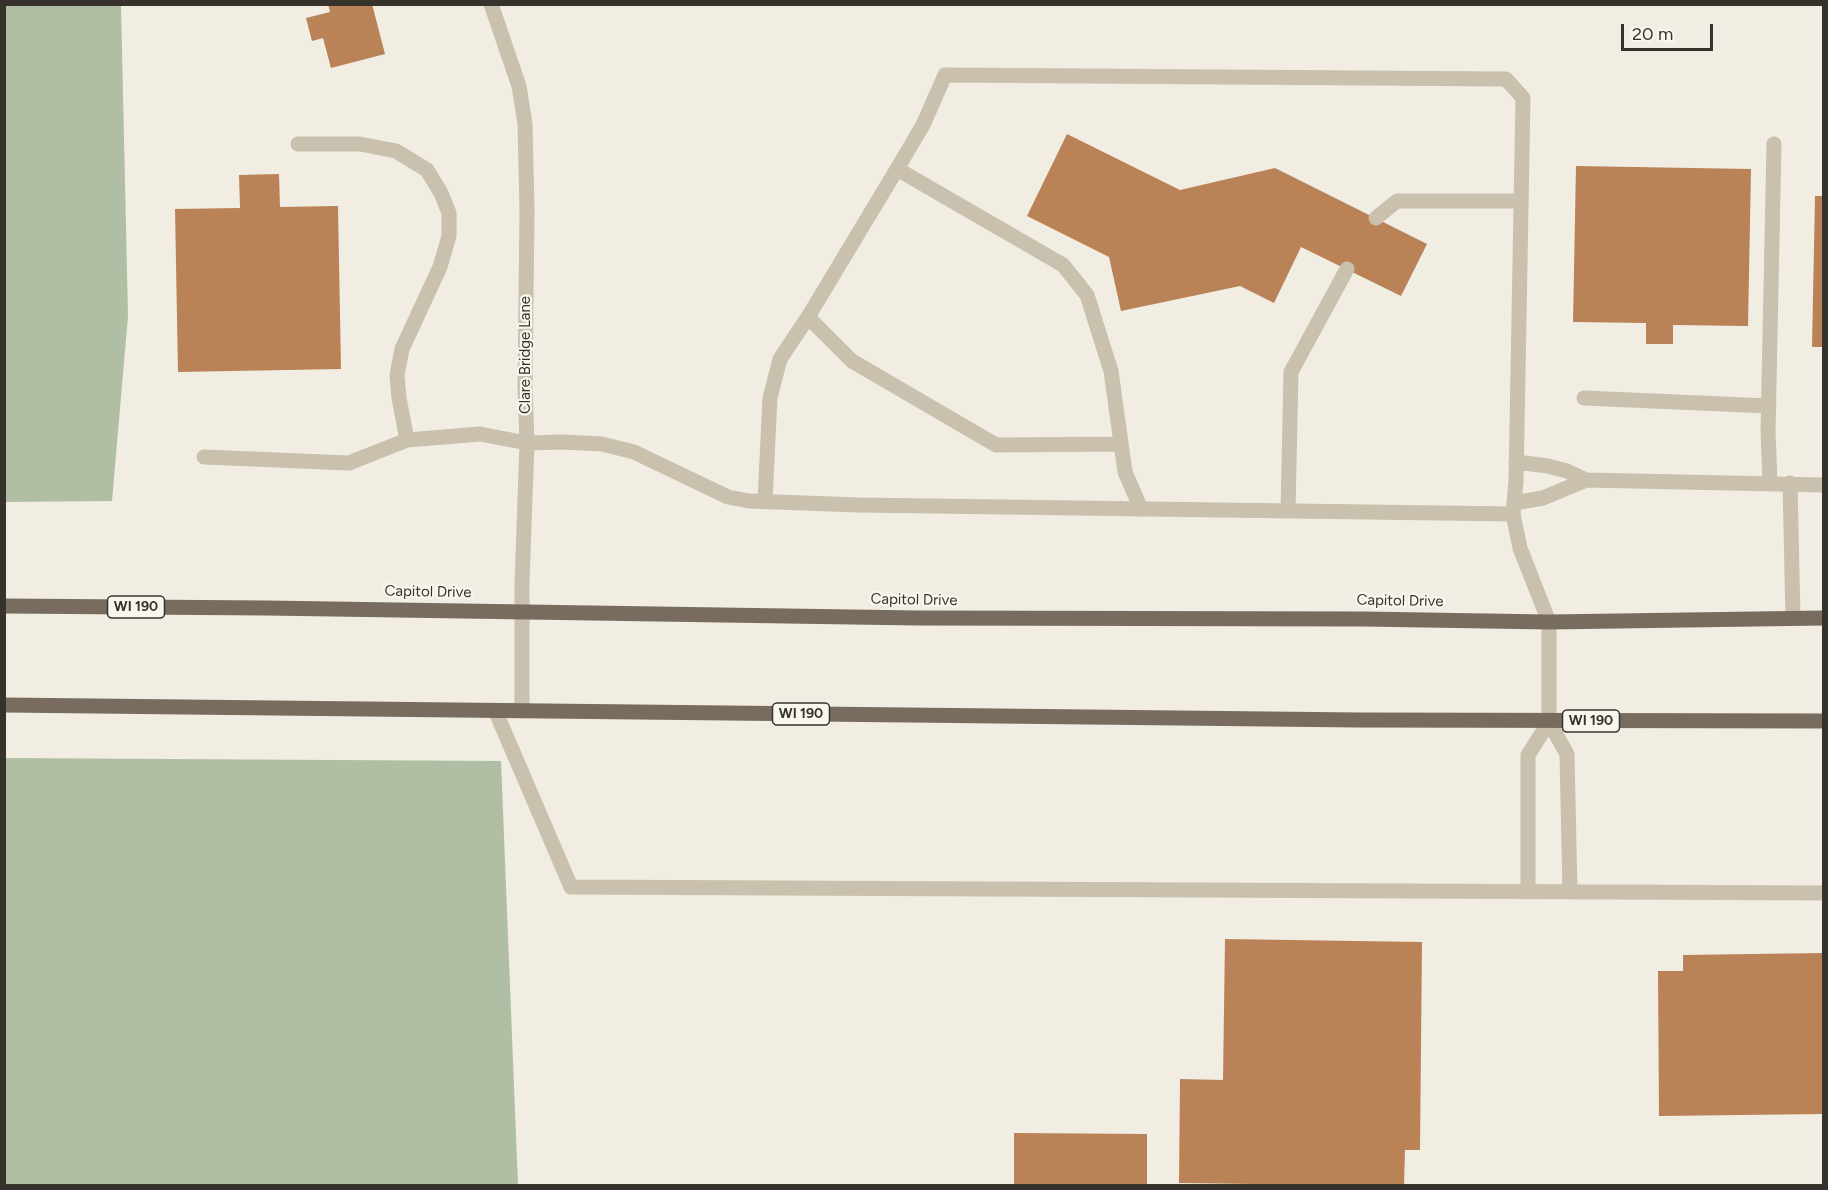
<!DOCTYPE html>
<html>
<head>
<meta charset="utf-8">
<style>
	body { margin:0 }
	#map { position:relative; width:1828px; height:1190px; overflow:hidden; background:#f1ede2; font-family:Figtree,sans-serif }
	canvas { display:block }
	.frame { position:absolute; inset:0; border:6px solid #38322c; pointer-events:none }
	.scale { position:absolute; left:1621px; top:24px; width:92px; height:27px; box-sizing:border-box; border:3px solid #38322c; border-top:0; padding-left:8px; font-size:18px; line-height:21px; white-space:nowrap; color:#38322c; -webkit-text-stroke:4px #f9f6ee; paint-order:stroke }
</style>
</head>
<body>
<div id="map">
<canvas width="1828" height="1190"></canvas>
<div class="frame"></div>
<div class="scale">20 m</div>
</div>
<script>
const c = document.querySelector('canvas').getContext('2d');
c.lineJoin = 'round';
function fill(path, color) {
  c.fillStyle = color;
  c.fill(path, 'evenodd');
}
function poly(rows) {
  const path = new Path2D();
  for (const r of rows) {
    path.moveTo(r[0], r[1]);
    for (let i = 2; i < r.length; i += 2) path.lineTo(r[i], r[i + 1]);
  }
  return path;
}
function trace(path, color, width, dash) {
  c.strokeStyle = color;
  c.lineWidth = width;
  c.lineCap = dash ? 'butt' : 'round';
  c.setLineDash(dash || []);
  c.stroke(path);
}
function label(font, color, halo, rows, align = 'center') {
  c.font = font + ' Figtree,sans-serif';
  c.lineWidth = 4.5;
  c.setLineDash([]);
  c.textBaseline = 'middle';
  c.strokeStyle = halo;
  c.fillStyle = color;
  for (const [text, x, y, turn = 0] of rows) {
    c.save();
    c.translate(x, y);
    c.rotate((+turn || 0) * Math.PI / 180);
    c.textAlign = isNaN(turn) ? turn : align;
    if (halo) c.strokeText(text, 0, 0);
    c.fillText(text, 0, 0);
    c.restore();
  }
}
fill(poly([
	[4,5,121,5,128,316,112,501,5,502],
	[5,758,501,761,518,1185,5,1185]
]), '#b0bfa3');
fill(poly([
	[328,4,372,4,385,54,331,68,323,38,312,41,306,18,330,12],
	[1067,134,1180,190,1275,168,1427,244,1401,296,1301,247,1274,303,1240,286,1121,311,1109,257,1027,216],
	[1576,166,1751,169,1748,326,1673,325,1673,344,1646,344,1646,323,1573,322],
	[279,174,280,207,338,206,341,369,178,372,175,209,240,208,239,175],
	[1815,196,1824,196,1824,347,1812,347],
	[1225,939,1422,942,1420,1150,1405,1150,1404,1186,1179,1183,1180,1079,1223,1080],
	[1824,953,1824,1114,1659,1116,1658,971,1683,971,1683,955],
	[1014,1133,1147,1134,1147,1186,1014,1186]
]), '#ba8257');
trace(poly([
	[298,144,360,144,396,151,427,170,441,193,449,213,449,236,440,267,402,349,397,375,399,398,407,440],
	[897,169,1063,265,1087,295,1111,371,1125,472,1141,509],
	[1376,218,1397,201,1520,201],
	[808,317,852,361,996,445,1121,444],
	[1584,398,1769,406],
	[204,457,349,463,407,440,480,434,527,443],
	[1586,480,1824,485],
	[1770,483,1768,431,1774,144],
	[1790,483,1793,618],
	[765,501,770,398,780,359,808,317,897,169,923,125,945,75,1506,79,1523,98,1516,482,1513,514],
	[1514,503,1543,498,1586,480,1567,471,1548,466,1516,462],
	[1288,511,1291,372,1347,269],
	[495,710,571,887,1824,893],
	[1528,892,1528,755,1549,722,1567,754,1570,892]
]), '#c9c0ae', 15);
trace(poly([
	[491,4,519,86,525,124,527,211,525,386,527,443,522,583,522,711],
	[527,443,562,442,602,444,634,452,728,497,749,501,858,505,1513,514,1520,548,1549,622,1549,722]
]), '#c9c0ae', 15);
trace(poly([
	[4,606,267,608,917,618,1363,619,1549,622,1824,618],
	[4,705,1359,720,1824,721]
]), '#786c5f', 15);
for (const [x, y, w] of [
	[136,607,57],
	[801,714,57],
	[1591,721,57]
]) {
  const box = new Path2D();
  box.roundRect(x - w / 2, y - 11, w, 22, 4.5);
  c.fillStyle = '#f9f6ee';
  c.fill(box);
  trace(box, '#38322c', 1.5);
}
label('bold 14px', '#38322c', null, [
	["WI 190",136,607],
	["WI 190",801,714],
	["WI 190",1591,721]
]);
label('15px', '#38322c', '#f9f6ee', [
	["Clare Bridge Lane",526,355,-90],
	["Capitol Drive",428,592,1],
	["Capitol Drive",914,600,1],
	["Capitol Drive",1400,601,1]
]);
</script>
</body>
</html>
